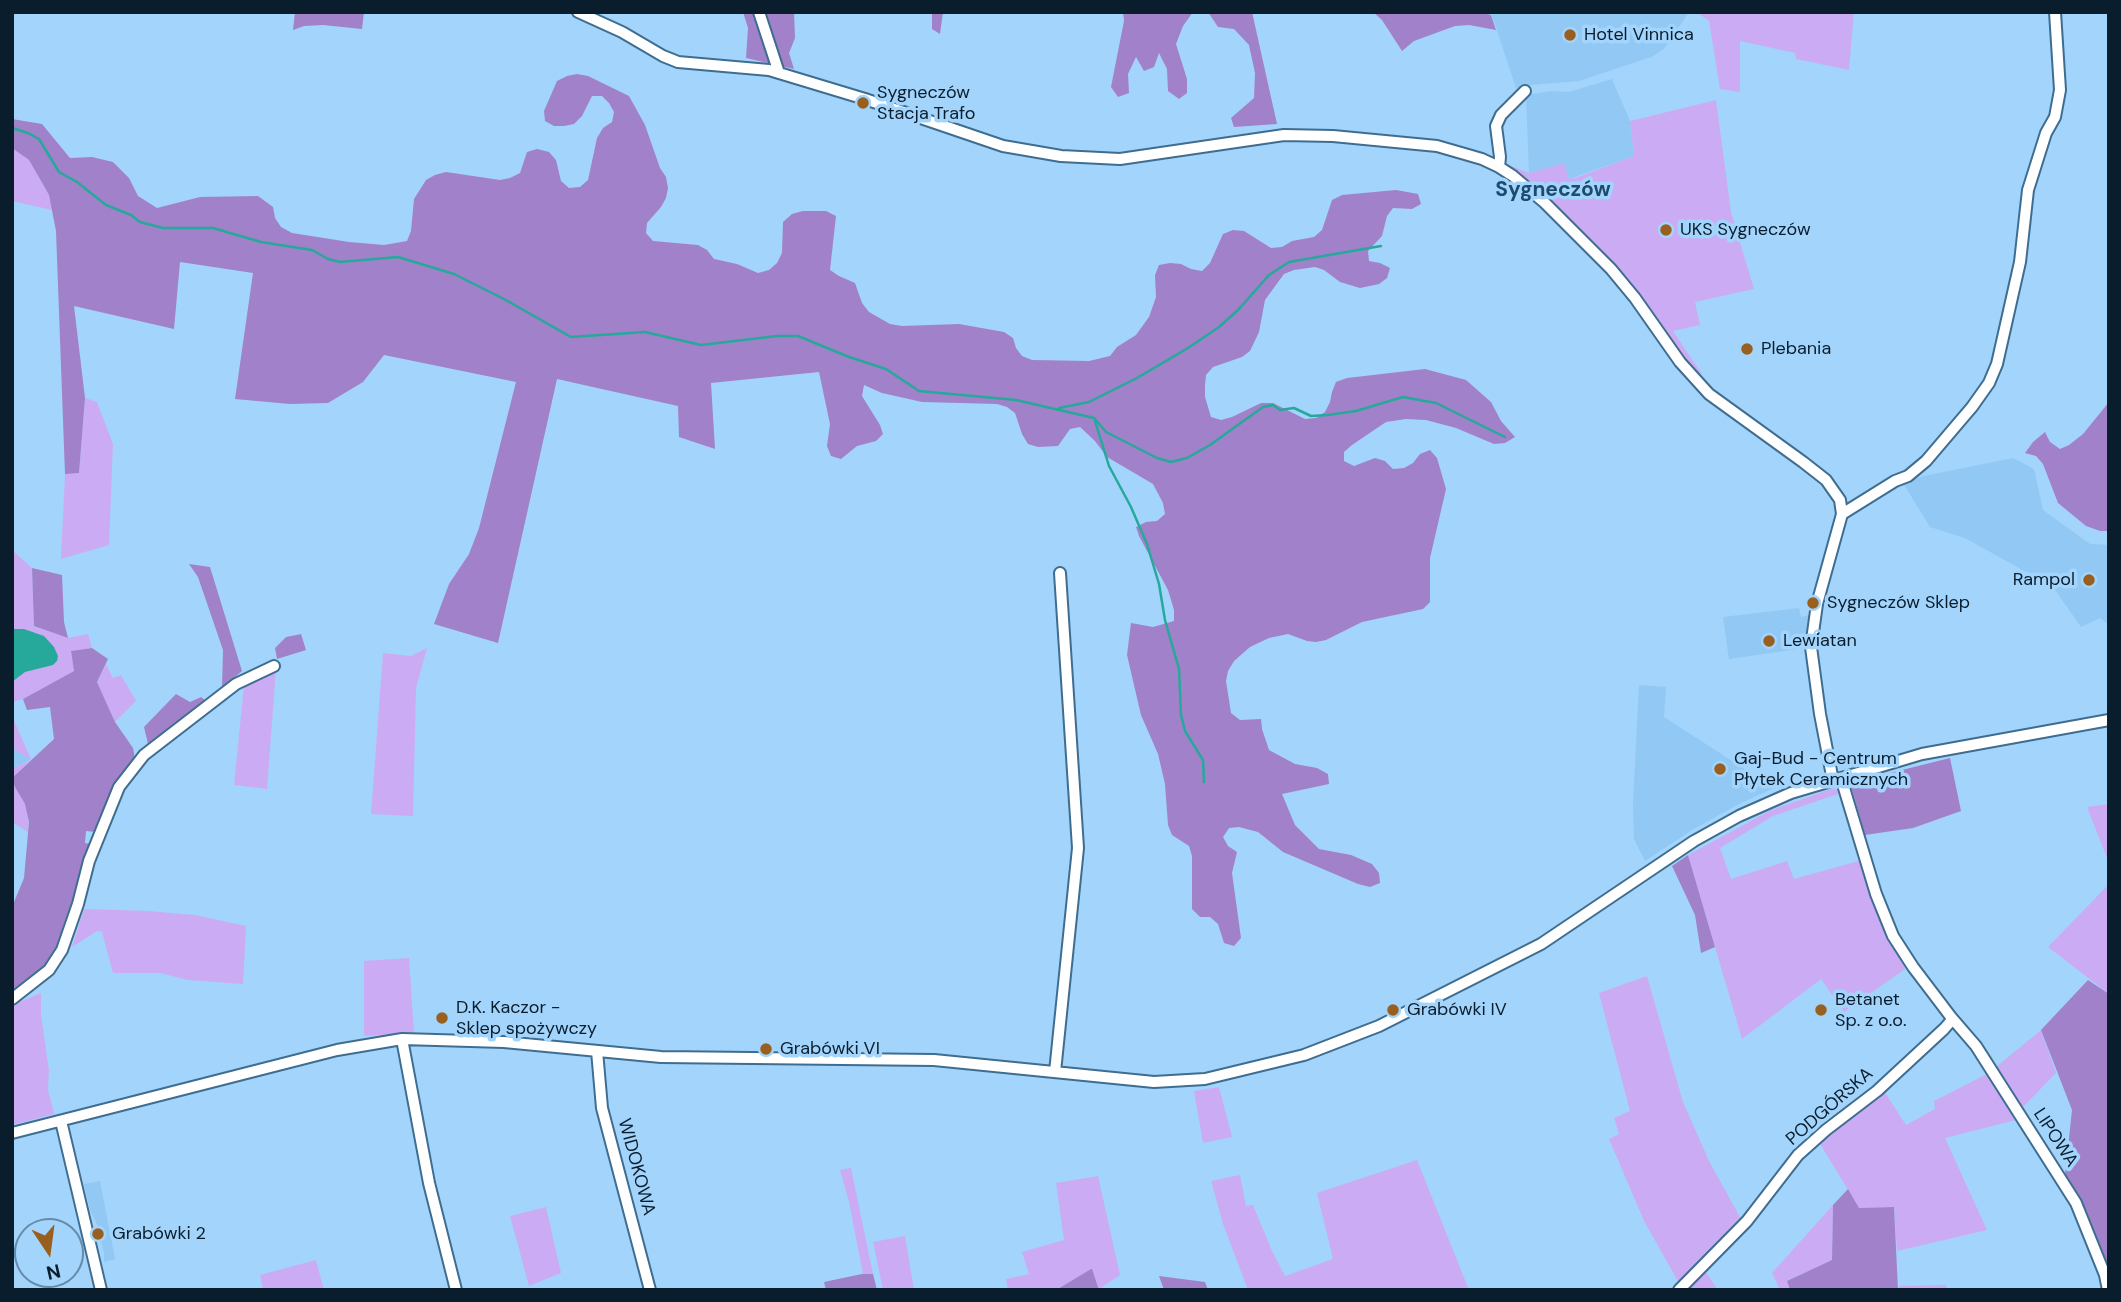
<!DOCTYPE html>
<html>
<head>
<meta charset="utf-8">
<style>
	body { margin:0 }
	#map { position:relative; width:2121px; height:1302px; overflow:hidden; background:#a3d4fc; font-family:"DM Sans",sans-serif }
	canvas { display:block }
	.frame { position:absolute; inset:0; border:14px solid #0a1d2c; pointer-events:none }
	.north { position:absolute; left:14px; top:1218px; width:70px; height:70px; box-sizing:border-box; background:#a3d4fc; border:2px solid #668ba9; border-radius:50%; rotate:167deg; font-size:19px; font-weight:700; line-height:28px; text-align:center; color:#0a1d2c }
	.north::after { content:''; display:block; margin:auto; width:24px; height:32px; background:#995f1e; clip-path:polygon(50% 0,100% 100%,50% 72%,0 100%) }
</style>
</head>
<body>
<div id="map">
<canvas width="2121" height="1302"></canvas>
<div class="frame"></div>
<div class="north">N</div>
</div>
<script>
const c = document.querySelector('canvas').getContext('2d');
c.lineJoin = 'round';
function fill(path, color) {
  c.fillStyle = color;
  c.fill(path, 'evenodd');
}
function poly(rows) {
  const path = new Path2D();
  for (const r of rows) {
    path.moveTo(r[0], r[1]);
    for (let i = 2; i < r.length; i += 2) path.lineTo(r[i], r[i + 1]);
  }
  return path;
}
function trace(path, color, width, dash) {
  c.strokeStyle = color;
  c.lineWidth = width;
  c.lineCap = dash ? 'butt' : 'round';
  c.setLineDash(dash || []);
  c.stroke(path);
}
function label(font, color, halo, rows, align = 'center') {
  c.font = font + ' "DM Sans",sans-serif';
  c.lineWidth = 7;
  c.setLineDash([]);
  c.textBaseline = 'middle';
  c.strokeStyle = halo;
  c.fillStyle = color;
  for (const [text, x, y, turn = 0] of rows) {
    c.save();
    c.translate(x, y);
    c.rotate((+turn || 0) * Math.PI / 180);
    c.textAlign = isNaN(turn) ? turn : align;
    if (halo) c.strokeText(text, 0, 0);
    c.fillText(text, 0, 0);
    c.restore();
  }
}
fill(poly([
	[1491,12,1689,12,1664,49,1651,57,1579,81,1530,85,1516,88],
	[1612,79,1630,121,1634,156,1569,179,1563,164,1529,173,1526,95,1552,91,1569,92],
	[2013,458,2034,469,2043,510,2090,544,2109,545,2109,625,2100,618,2081,627,2053,587,1965,538,1930,527,1903,483,1924,476],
	[1799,608,1801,617,1809,615,1805,648,1729,659,1723,617],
	[1639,685,1666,687,1664,717,1774,788,1739,804,1692,830,1645,861,1634,839,1633,803],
	[12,749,31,759,12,769],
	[100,1181,115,1259,104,1262,104,1253,97,1224,90,1210,84,1184]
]), '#91c8f4');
fill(poly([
	[1854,12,1849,70,1796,59,1795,53,1740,41,1740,92,1720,89,1709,21,1698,13],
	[1716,100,1731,212,1754,289,1695,302,1700,325,1673,331,1702,374,1699,374,1687,362,1640,293,1550,201,1506,164,1529,173,1564,163,1569,179,1575,178,1634,156,1630,121],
	[12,148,29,160,49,195,52,210,12,201],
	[85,398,97,402,113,444,109,545,61,559,65,474,79,473],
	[12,550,32,568,34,626,68,638,88,634,92,648,71,651,74,671,23,699,12,702],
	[427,648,416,688,413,816,371,814,383,653,411,656],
	[106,664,113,678,121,675,136,701,115,722,97,682],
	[276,669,267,789,234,785,244,685],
	[12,716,31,759,12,778,12,769,31,759,12,749],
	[12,779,29,812,28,832,12,822],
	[1834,788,1841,793,1773,816,1720,848,1731,879,1787,861,1794,879,1862,860,1905,969,1844,1012,1821,979,1742,1039,1688,855,1771,810],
	[2109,804,2109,863,2087,807],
	[2109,884,2109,994,2048,947],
	[84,909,148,911,195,915,246,926,243,984,188,980,160,973,113,973,102,932,97,931,72,947],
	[409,958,414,1033,364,1036,364,961],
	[1647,976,1683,1102,1709,1161,1741,1219,1679,1283,1644,1221,1609,1139,1619,1134,1614,1118,1630,1111,1599,993],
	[41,993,41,1015,49,1070,48,1090,54,1114,12,1125,12,1005],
	[2041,1030,2056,1073,2022,1108,2006,1087,1996,1067],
	[1987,1074,2016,1120,1945,1138,1987,1230,1897,1251,1894,1207,1859,1208,1819,1142,1884,1091,1906,1125,1935,1109,1934,1101],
	[1219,1087,1232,1137,1203,1143,1194,1091],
	[1417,1160,1469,1290,1248,1290,1223,1224,1211,1181,1240,1175,1246,1206,1253,1205,1272,1251,1285,1276,1333,1259,1317,1193],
	[851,1168,873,1274,863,1274,849,1202,840,1170],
	[1098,1176,1120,1275,1099,1289,1091,1269,1056,1290,1008,1290,1006,1279,1029,1274,1022,1252,1064,1240,1056,1183],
	[1833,1205,1832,1260,1787,1281,1790,1290,1780,1290,1772,1273],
	[546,1207,561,1273,529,1286,510,1216],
	[905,1236,914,1290,883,1290,873,1242],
	[316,1260,324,1290,263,1290,260,1275],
	[1705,1271,1718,1290,1688,1290],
	[1946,1285,1947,1290,1898,1290,1899,1286]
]), '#cbacf4');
fill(poly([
	[295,12,364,12,362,29,323,25,304,26,293,30],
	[743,12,794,12,795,38,789,53,794,69,746,58,748,28],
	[932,12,943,12,940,34,932,29],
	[1123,12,1193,12,1183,26,1176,44,1187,79,1187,93,1179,99,1168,91,1167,69,1159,53,1154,67,1144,71,1136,57,1128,74,1129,93,1118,97,1111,87,1124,21],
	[1208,12,1252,12,1277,124,1234,127,1231,118,1254,98,1255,73,1249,45,1234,29,1218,27],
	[1373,12,1482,12,1491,15,1496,30,1469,25,1455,26,1414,41,1402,51,1382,20],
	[577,74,588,76,629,96,645,125,660,168,666,177,668,188,666,198,661,207,647,223,646,233,653,241,698,245,707,250,714,259,737,264,758,273,769,270,777,263,782,253,783,222,792,214,803,211,826,211,836,216,830,270,839,276,855,283,862,303,869,312,890,324,902,326,959,324,1004,332,1013,338,1016,348,1022,356,1032,360,1089,361,1110,356,1117,347,1136,335,1149,317,1156,297,1155,275,1159,265,1170,263,1181,264,1191,269,1202,271,1210,263,1223,234,1233,230,1244,231,1271,248,1282,247,1292,241,1314,237,1322,230,1332,200,1342,195,1396,190,1418,194,1421,204,1412,209,1393,208,1387,216,1382,236,1368,251,1369,261,1380,263,1390,268,1387,278,1379,284,1360,288,1340,282,1324,270,1315,267,1294,270,1284,274,1265,300,1259,332,1250,351,1242,357,1213,367,1206,375,1205,385,1205,397,1211,417,1221,420,1232,417,1261,403,1273,403,1305,419,1316,418,1325,412,1330,402,1332,392,1336,382,1347,378,1425,369,1466,380,1491,402,1501,421,1515,437,1505,443,1494,444,1456,428,1426,420,1406,419,1386,422,1352,445,1344,452,1344,461,1354,466,1375,458,1385,461,1393,469,1404,468,1413,463,1420,454,1430,450,1437,458,1446,489,1430,558,1430,602,1423,609,1362,622,1326,640,1316,642,1307,641,1288,634,1269,638,1250,647,1234,661,1228,671,1226,681,1231,713,1240,720,1261,719,1262,729,1269,750,1295,764,1317,768,1328,774,1329,784,1282,794,1295,825,1319,849,1351,855,1372,864,1379,873,1380,883,1370,887,1358,884,1283,852,1258,832,1239,827,1229,828,1223,837,1228,846,1237,852,1232,873,1241,938,1234,946,1224,943,1218,924,1210,917,1200,917,1192,909,1192,856,1189,846,1172,835,1168,825,1165,784,1158,754,1141,715,1127,655,1131,623,1153,627,1174,621,1174,610,1168,590,1139,536,1136,527,1146,522,1157,521,1165,514,1163,503,1153,484,1107,457,1095,441,1080,427,1070,429,1058,446,1038,447,1028,444,1022,434,1015,413,1007,407,997,404,922,402,882,393,864,385,862,396,880,425,883,434,876,441,857,446,841,459,831,456,827,446,830,424,819,372,711,383,715,449,679,437,678,406,557,379,498,643,434,624,449,584,469,554,479,528,516,382,384,355,363,382,328,403,290,404,235,399,253,273,180,262,174,329,74,306,85,398,79,473,65,474,56,231,49,195,29,160,12,148,12,119,42,124,70,158,92,157,113,162,129,178,138,196,157,208,200,197,258,196,273,207,275,218,281,227,292,233,349,242,384,245,407,241,411,231,414,199,426,180,435,175,446,172,500,180,510,178,520,173,527,152,537,149,549,152,556,160,561,181,569,188,580,187,588,180,597,138,603,128,612,122,614,112,609,103,602,96,592,96,582,116,574,124,564,126,554,126,545,121,544,111,557,81,567,76],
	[2109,402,2109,531,2100,531,2086,526,2058,503,2043,464,2036,456,2025,453,2033,442,2045,432,2050,442,2060,449,2069,445,2083,434],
	[189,564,210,567,242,671,222,688,223,650,198,577],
	[32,568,62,575,64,622,68,638,34,626],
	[301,634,306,650,277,659,275,648,286,637],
	[92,648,108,659,97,682,115,722,133,748,135,759,96,832,86,831,85,843,90,844,74,909,48,968,12,995,12,907,24,878,29,822,25,804,15,787,12,778,54,739,50,707,27,710,23,699,74,671,71,651],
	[176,694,190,702,201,697,206,701,149,748,144,727],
	[1950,758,1961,811,1913,828,1865,835,1850,783],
	[1688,855,1715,947,1701,953,1695,915,1672,866],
	[2088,980,2109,994,2109,1274,2080,1203,2065,1175,2072,1110,2041,1030],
	[1848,1189,1859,1208,1894,1207,1898,1290,1790,1290,1787,1281,1832,1260,1833,1205],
	[1092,1269,1099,1290,1056,1290,1091,1269],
	[862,1274,873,1274,877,1290,826,1290,824,1282],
	[1159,1276,1205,1282,1208,1290,1164,1290]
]), '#a181c9');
fill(poly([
	[12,629,24,629,44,636,54,647,58,656,57,661,53,665,25,672,12,682]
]), '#26a99b');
trace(poly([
	[12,128,28,133,39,139,59,172,77,182,106,205,131,215,140,222,163,228,213,228,261,242,312,250,328,259,340,262,398,257,454,274,504,299,571,337,645,332,701,345,777,336,798,336,849,357,886,369,919,391,1016,400,1094,418,1106,432,1157,458,1171,462,1187,458,1210,445,1263,407,1273,405,1280,410,1294,408,1311,416,1328,415,1356,411,1403,397,1436,403,1505,437],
	[1059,408,1089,402,1137,378,1188,348,1219,327,1238,310,1269,275,1289,262,1381,246],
	[1095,421,1109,466,1131,507,1147,544,1159,584,1165,620,1179,669,1181,715,1185,731,1203,760,1204,782]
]), '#26a99b', 2.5);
const minor = poly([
	[578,12,622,32,663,56,678,62,769,70,865,99,1003,146,1061,156,1120,159,1284,135,1333,136,1437,146,1482,159,1499,167,1513,176,1545,203,1611,269,1635,298,1680,362,1709,394,1803,462,1826,480,1840,500,1842,514,1817,604,1811,647,1820,714,1833,781],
	[759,12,779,73],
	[1499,167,1500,157,1496,126,1501,115,1525,91],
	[1842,514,1895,481,1908,476,1926,461,1972,407,1989,383,1997,364,2020,262,2028,190,2046,133,2055,117,2060,90,2055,12],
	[1841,778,1876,894,1893,936,1913,967,1951,1017,1976,1046,2076,1203,2105,1275,2108,1290],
	[12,999,49,970,62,950,78,904,89,861,119,787,144,755,236,684,274,666],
	[402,1039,429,1183,456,1290],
	[597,1051,602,1108,650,1290],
	[1055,1072,1078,848,1060,573],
	[61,1121,101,1290],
	[12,1133,337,1050,402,1039,504,1042,661,1057,934,1060,1154,1082,1205,1079,1304,1055,1379,1026,1541,944,1694,841,1739,816,1791,793,1922,754,2109,720],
	[1679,1290,1747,1221,1798,1155,1826,1130,1877,1091,1944,1029,1951,1021,1951,1017]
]);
trace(minor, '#3f6d90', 14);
trace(minor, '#fff', 10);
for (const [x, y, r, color] of [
	[1570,35,7,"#995f1e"],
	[863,103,7,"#995f1e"],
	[1666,230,7,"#995f1e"],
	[1747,349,7,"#995f1e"],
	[2089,580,7,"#995f1e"],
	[1813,603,7,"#995f1e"],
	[1769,641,7,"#995f1e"],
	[1720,769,7,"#995f1e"],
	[1393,1010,7,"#995f1e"],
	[1821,1010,7,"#995f1e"],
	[442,1018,7,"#995f1e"],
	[766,1049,7,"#995f1e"],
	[98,1234,7,"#995f1e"]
]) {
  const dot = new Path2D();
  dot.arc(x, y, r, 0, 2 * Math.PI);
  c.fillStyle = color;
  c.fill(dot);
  trace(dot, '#a3d4fc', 2.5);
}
label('18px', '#0a1d2c', '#a3d4fc', [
	["Hotel Vinnica",1584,35],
	["Sygneczów",877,93],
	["Stacja Trafo",877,114],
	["UKS Sygneczów",1680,230],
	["Plebania",1761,349],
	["Rampol",2075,580,"right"],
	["Sygneczów Sklep",1827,603],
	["Lewiatan",1783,641],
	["Gaj-Bud - Centrum",1734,759],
	["Płytek Ceramicznych",1734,780],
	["Betanet",1835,1000],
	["Sp. z o.o.",1835,1021],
	["D.K. Kaczor -",456,1008],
	["Sklep spożywczy",456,1029],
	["Grabówki IV",1407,1010],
	["Grabówki VI",780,1049],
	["Grabówki 2",112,1234]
], 'left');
label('18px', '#0a1d2c', '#a3d4fc', [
	["PODGÓRSKA",1830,1107,-41],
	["LIPOWA",2055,1138,57],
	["WIDOKOWA",636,1167,75]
]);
label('bold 21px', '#1d4b6d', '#a3d4fc', [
	["Sygneczów",1553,190]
]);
</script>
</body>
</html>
